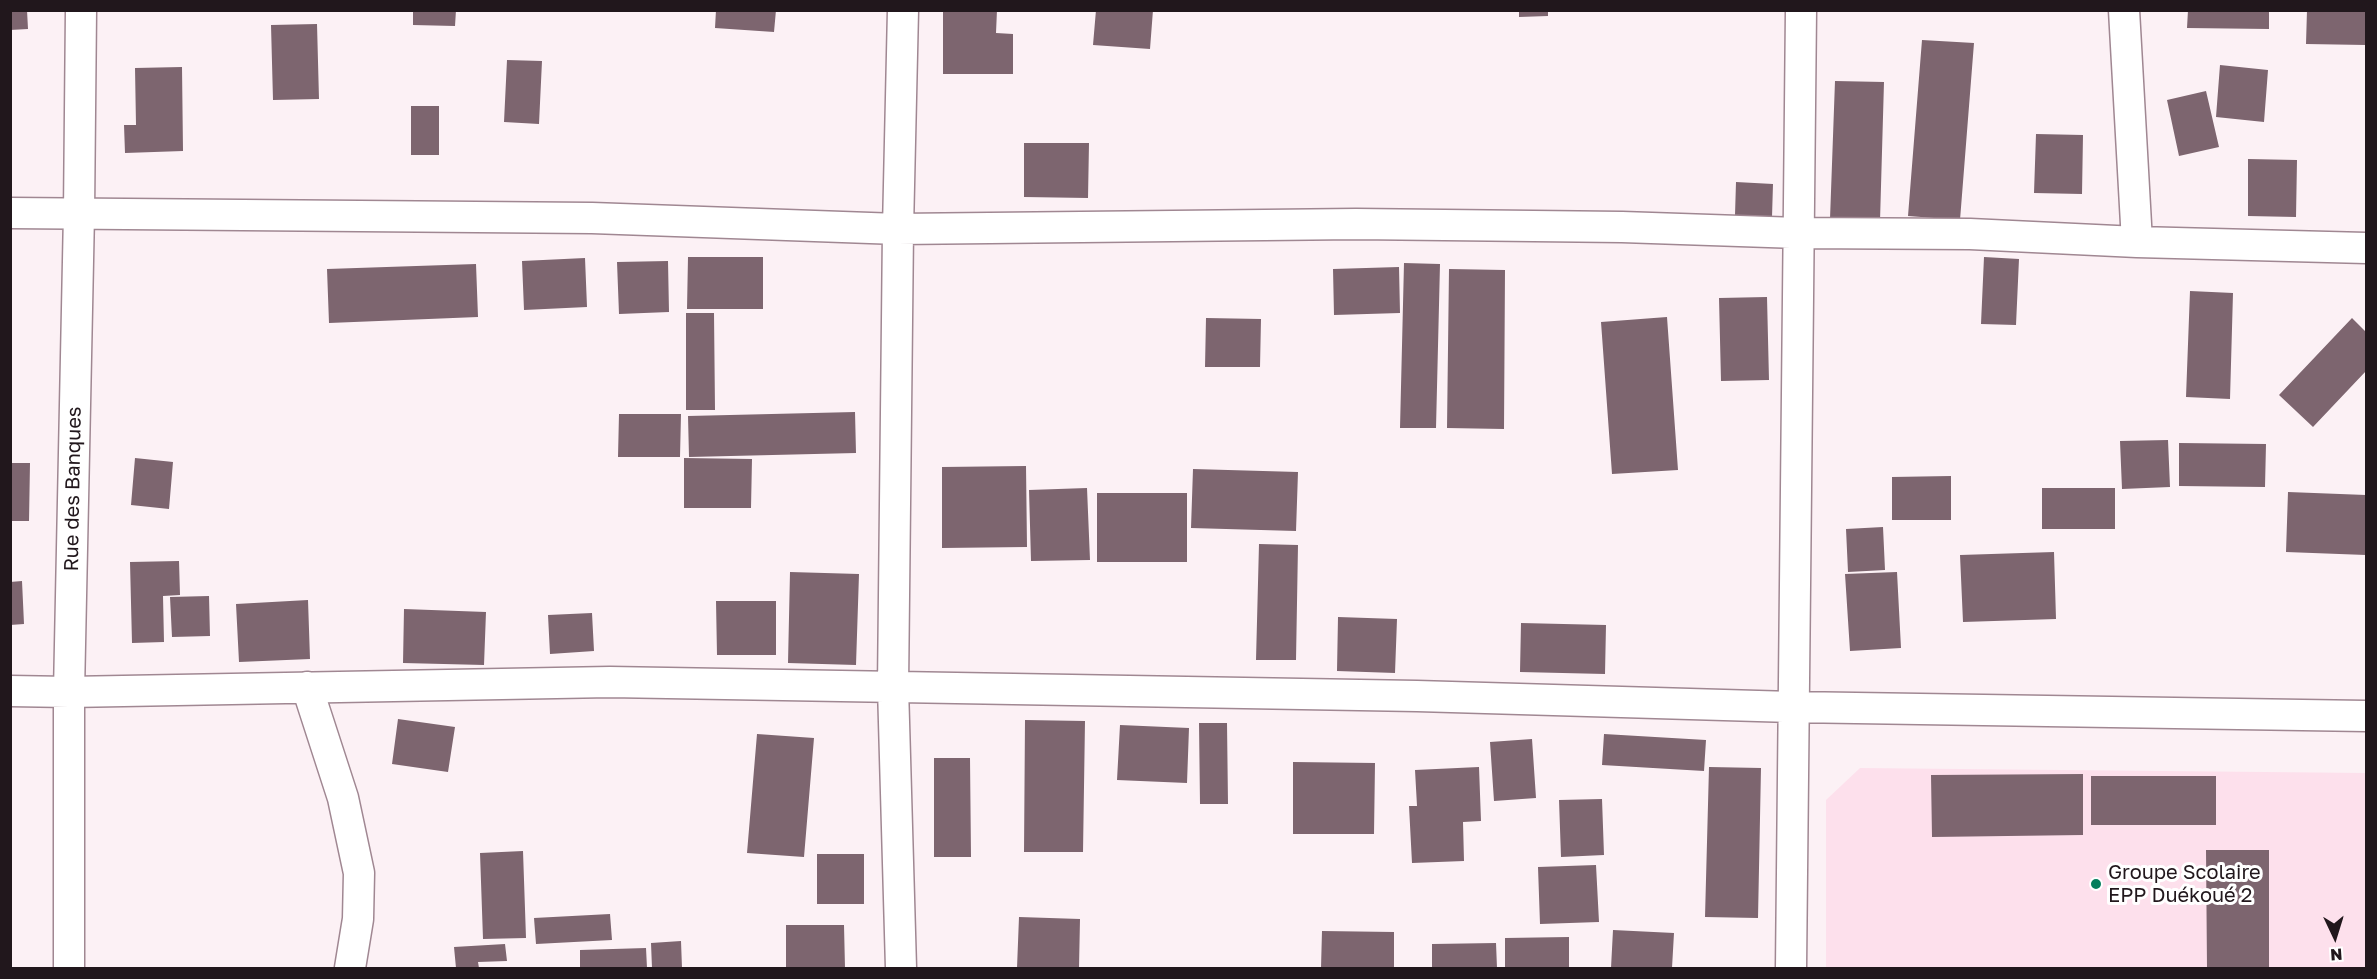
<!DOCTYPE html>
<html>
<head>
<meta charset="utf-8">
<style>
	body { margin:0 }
	#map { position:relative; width:2377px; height:979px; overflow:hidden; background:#fcf1f5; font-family:"Golos Text",sans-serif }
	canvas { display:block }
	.frame { position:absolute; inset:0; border:12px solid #21171c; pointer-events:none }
	.north { position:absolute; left:2305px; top:907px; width:60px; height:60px; -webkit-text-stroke:4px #fff; paint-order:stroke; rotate:176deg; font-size:16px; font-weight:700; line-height:24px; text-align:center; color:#21171c }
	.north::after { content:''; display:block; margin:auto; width:21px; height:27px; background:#21171c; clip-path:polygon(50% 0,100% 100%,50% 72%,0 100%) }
</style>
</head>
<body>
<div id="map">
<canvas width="2377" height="979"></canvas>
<div class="frame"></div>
<div class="north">N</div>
</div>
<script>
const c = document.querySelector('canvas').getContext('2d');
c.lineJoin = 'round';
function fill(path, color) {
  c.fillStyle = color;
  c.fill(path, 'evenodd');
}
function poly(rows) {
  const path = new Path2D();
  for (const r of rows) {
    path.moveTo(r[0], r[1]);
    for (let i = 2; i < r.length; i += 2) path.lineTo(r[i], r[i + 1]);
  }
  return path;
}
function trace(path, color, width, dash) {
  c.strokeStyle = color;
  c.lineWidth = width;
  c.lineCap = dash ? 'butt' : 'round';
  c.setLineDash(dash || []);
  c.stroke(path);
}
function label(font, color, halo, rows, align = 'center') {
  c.font = font + ' "Golos Text",sans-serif';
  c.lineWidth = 6;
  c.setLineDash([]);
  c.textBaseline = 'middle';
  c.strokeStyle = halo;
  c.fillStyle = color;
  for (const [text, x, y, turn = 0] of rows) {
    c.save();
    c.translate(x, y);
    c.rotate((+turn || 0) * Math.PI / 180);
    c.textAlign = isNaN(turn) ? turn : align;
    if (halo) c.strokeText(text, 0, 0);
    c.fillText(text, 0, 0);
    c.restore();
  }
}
fill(poly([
	[1860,768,2366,773,2366,968,1826,968,1826,800]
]), '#fde0ec');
fill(poly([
	[10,10,27,10,28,29,10,30],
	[413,10,456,10,455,26,413,25],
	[716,10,776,10,774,32,715,28],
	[943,10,997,10,996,33,1013,34,1013,74,943,74],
	[1096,10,1153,10,1150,49,1093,45],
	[1519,10,1548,10,1548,16,1519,17],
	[2188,10,2269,10,2269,29,2187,28],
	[2307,10,2366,10,2366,45,2306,44],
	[317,24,319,99,273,100,271,25],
	[1922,40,1974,43,1960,220,1908,216],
	[507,60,542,61,539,124,504,122],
	[2220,65,2268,70,2264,122,2216,117],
	[182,67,183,151,125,153,124,125,136,125,135,68],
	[1835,81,1884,82,1880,221,1830,219],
	[2206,91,2219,147,2179,156,2167,100],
	[411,106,439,106,439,155,411,155],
	[2036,134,2083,135,2082,194,2034,193],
	[1024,143,1089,143,1088,198,1024,197],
	[2248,159,2297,160,2296,217,2248,216],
	[1736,182,1773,184,1772,217,1735,215],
	[688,257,763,257,763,309,687,309],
	[1984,257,2019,259,2016,325,1981,324],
	[585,258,587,307,524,310,522,261],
	[668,261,669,312,619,314,617,262],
	[1404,263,1440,264,1436,428,1400,428],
	[476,264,478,317,329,323,327,269],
	[1399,267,1400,313,1334,315,1333,269],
	[1449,269,1505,270,1504,429,1447,428],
	[2190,291,2233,293,2230,399,2186,397],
	[1767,297,1769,380,1721,381,1719,298],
	[686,313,714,313,715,410,686,410],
	[1667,317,1678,470,1612,474,1601,322],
	[1206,318,1261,319,1260,367,1205,367],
	[2352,318,2366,332,2366,371,2313,427,2279,395],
	[855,412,856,453,689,457,688,416],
	[619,414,681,414,680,457,618,457],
	[2168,440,2170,487,2122,489,2120,441],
	[2179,443,2266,444,2265,487,2179,486],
	[135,458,173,462,169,509,131,505],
	[684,458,752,459,751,508,684,508],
	[10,463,30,463,29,521,10,521],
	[1026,466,1027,547,942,548,942,467],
	[1193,469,1298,472,1296,531,1191,528],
	[1951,476,1951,520,1892,520,1892,477],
	[1087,488,1090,560,1031,561,1029,490],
	[2042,488,2115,488,2115,529,2042,529],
	[2288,492,2366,495,2366,555,2286,552],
	[1097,493,1187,493,1187,562,1097,562],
	[1883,527,1885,570,1848,572,1846,529],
	[1259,544,1298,545,1296,660,1256,660],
	[2054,552,2056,619,1963,622,1960,555],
	[179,561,180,595,163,596,164,642,132,643,130,562],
	[790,572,859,574,856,665,788,663],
	[1897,572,1901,648,1850,651,1845,574],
	[22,581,24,624,10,625,10,582],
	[209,596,210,636,172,637,170,597],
	[308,600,310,659,239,662,236,604],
	[716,601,776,601,776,655,717,655],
	[404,609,486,612,484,665,403,663],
	[592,613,594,651,550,654,548,615],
	[1338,617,1397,619,1395,673,1337,671],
	[1521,623,1606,625,1605,674,1520,672],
	[398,719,455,727,448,772,392,764],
	[1025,720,1085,721,1083,852,1024,852],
	[1199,723,1227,723,1228,804,1200,804],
	[1120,725,1189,728,1187,783,1117,780],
	[757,734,814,738,804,857,747,853],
	[1604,734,1706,740,1704,771,1602,765],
	[1532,739,1536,798,1494,801,1490,742],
	[934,758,970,758,971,857,934,857],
	[1293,762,1375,763,1374,834,1293,834],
	[1479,767,1481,821,1463,822,1464,861,1412,863,1409,806,1417,806,1415,770],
	[1709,767,1761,768,1758,918,1705,917],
	[2083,774,2083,835,1932,837,1931,775],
	[2091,776,2216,776,2216,825,2091,825],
	[1602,799,1604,855,1561,857,1559,800],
	[2206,850,2269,850,2269,968,2207,968],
	[523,851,526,938,483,939,480,853],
	[817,854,864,854,864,904,817,904],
	[1596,865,1599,922,1540,924,1538,867],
	[610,914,612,940,536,944,534,918],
	[1019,917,1080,919,1079,968,1017,968],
	[786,925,844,925,845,968,786,968],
	[1613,930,1674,933,1672,968,1611,968],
	[1322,931,1394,932,1394,968,1321,968],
	[1569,937,1569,968,1505,968,1505,938],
	[681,941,682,968,652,968,651,943],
	[1496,943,1497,968,1432,968,1432,944],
	[505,944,507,961,478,962,479,968,456,968,454,947],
	[646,948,647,968,580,968,580,950]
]), '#7d656f');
const street = poly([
	[2124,10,2137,242],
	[10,213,592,218,898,229,1356,224,1622,227,1798,233,1970,234,2137,242,2366,248],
	[307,687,343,798,359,873,358,919,350,968],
	[10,691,69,692,610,682,1417,696,1792,707,2366,716],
	[69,968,69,692,79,213,81,10],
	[901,968,893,687,898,229,903,10],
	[1791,968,1801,10]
]);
trace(street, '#a08792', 33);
trace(street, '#fff', 30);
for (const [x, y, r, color] of [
	[2096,884,6,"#047f5d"]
]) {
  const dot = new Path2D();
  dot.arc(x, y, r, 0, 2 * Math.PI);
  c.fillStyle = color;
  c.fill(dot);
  trace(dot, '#fff', 2);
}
label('20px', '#21171c', '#fff', [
	["Rue des Banques",73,489,-89]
]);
label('20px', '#21171c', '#fff', [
	["Groupe Scolaire",2108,873],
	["EPP Duékoué 2",2108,896]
], 'left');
</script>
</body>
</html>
